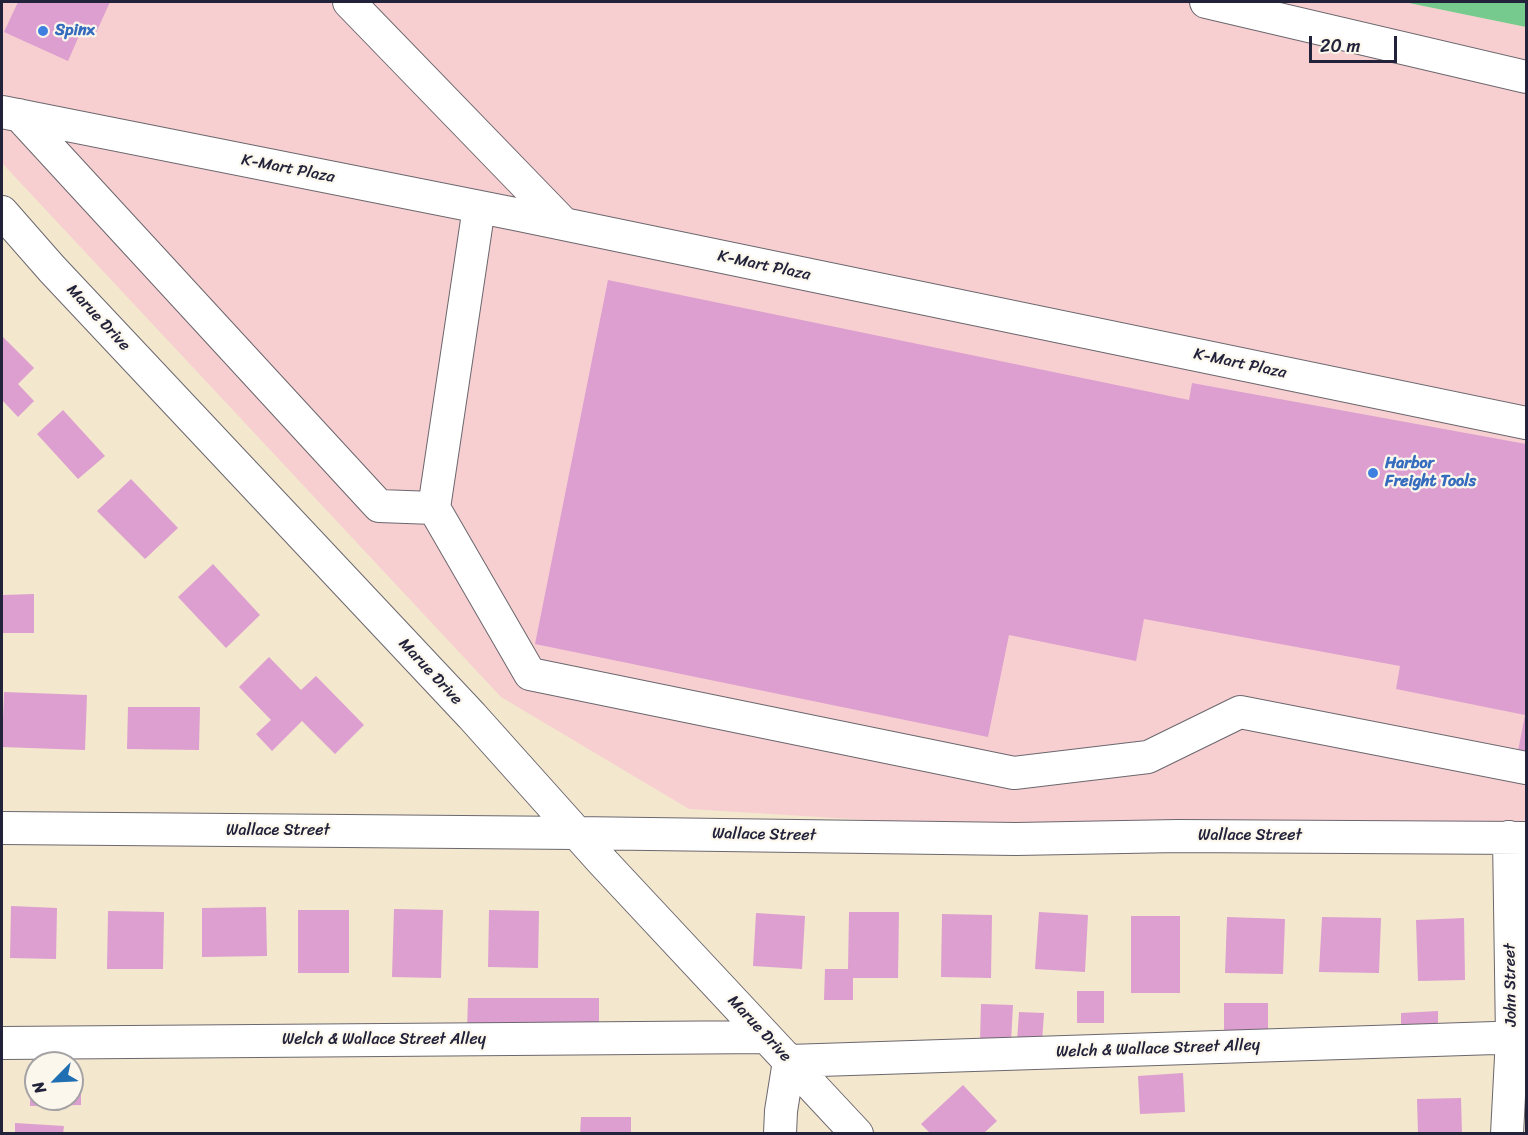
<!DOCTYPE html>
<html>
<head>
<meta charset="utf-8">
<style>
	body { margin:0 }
	#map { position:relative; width:1528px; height:1135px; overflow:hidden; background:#f3e7ce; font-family:Sriracha,sans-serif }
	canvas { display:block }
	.frame { position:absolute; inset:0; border:3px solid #22223b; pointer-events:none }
	.north { position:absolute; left:24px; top:1051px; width:60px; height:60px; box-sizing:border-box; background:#fbf7ec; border:2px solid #a4a2a5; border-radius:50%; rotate:246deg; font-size:16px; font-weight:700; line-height:24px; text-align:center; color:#22223b }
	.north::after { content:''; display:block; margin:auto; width:21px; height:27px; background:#1f6fb2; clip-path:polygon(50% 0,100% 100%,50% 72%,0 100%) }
	.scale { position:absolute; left:1309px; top:36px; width:88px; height:27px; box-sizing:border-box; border:3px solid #22223b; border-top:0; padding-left:8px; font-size:18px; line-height:21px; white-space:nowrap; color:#22223b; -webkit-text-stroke:4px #fbf7ec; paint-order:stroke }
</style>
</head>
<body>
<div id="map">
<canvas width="1528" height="1135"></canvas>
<div class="frame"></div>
<div class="north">N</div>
<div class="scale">20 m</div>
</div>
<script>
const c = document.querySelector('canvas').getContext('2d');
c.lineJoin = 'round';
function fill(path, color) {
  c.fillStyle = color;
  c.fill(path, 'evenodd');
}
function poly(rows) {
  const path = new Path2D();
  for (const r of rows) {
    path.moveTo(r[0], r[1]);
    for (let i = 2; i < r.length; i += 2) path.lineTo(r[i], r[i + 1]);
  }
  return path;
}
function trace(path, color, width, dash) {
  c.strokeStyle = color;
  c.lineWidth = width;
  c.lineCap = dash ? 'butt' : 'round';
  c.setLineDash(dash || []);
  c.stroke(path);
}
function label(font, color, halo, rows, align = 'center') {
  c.font = font + ' Sriracha,sans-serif';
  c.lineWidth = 4.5;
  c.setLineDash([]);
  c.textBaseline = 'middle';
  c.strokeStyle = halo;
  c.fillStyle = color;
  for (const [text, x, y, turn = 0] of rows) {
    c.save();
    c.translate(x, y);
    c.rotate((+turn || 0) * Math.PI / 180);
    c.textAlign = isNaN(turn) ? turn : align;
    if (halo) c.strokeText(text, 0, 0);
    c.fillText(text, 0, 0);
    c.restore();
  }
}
fill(poly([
	[2,2,1404,2,1526,27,1526,845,1111,835,689,809,501,697,2,163]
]), '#f7cfd1');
fill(poly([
	[1404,2,1526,2,1526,27]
]), '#76ca8d');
fill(poly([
	[18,2,110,2,95,35,82,29,68,61,4,32],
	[608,280,1189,400,1192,383,1526,444,1526,753,1518,751,1525,715,1396,689,1400,666,1144,619,1136,661,1009,635,988,737,535,644],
	[2,336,34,368,18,384,34,401,18,417,2,400],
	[63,410,105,456,78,479,37,434],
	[131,479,178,528,145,559,97,511],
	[213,564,260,615,226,648,178,597],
	[34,594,34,633,2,633,2,595],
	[269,657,301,690,316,676,364,725,335,754,302,721,272,751,256,734,271,720,239,687],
	[4,692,87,695,85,750,2,747],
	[128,707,200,707,199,750,127,749],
	[11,906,57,908,56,959,10,958],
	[266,907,267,956,202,957,202,908],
	[394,909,443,910,441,978,392,977],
	[298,910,349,910,349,973,298,973],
	[489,910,539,911,538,968,488,967],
	[108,911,164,912,163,969,107,969],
	[849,912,899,912,898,978,853,978,853,1000,824,1000,825,969,848,969],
	[1039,912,1088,915,1085,972,1035,969],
	[756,913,805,916,802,969,753,966],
	[942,914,992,915,991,978,941,977],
	[1131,916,1180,916,1180,993,1131,993],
	[1227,917,1285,919,1283,974,1225,973],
	[1322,917,1381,918,1379,973,1319,972],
	[1464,918,1465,980,1418,981,1416,920],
	[1077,991,1104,991,1104,1023,1077,1023],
	[468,998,599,998,599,1031,467,1031],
	[1224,1003,1268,1003,1268,1032,1224,1031],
	[981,1004,1013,1005,1011,1042,980,1041],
	[1438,1011,1438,1030,1401,1032,1401,1013],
	[1019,1012,1044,1013,1042,1042,1017,1041],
	[1183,1073,1185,1112,1140,1114,1138,1076],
	[72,1078,81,1078,81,1105,30,1106,30,1079,36,1079,36,1099,72,1099],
	[963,1085,997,1121,983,1134,931,1134,921,1124],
	[1461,1098,1462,1134,1418,1134,1417,1099],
	[581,1117,631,1117,631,1134,580,1134],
	[15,1123,64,1126,63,1134,15,1134]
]), '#dd9fcf');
const minor = poly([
	[349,2,564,224],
	[1206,2,1526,77],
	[2,112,515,214,1526,423],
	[19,115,379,506,434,508],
	[479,207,434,508,530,674,1014,773,1148,757,1240,712,1526,768],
	[2,212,52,269,472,716,601,860,857,1134],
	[2,828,576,833,1016,839,1178,836,1526,838],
	[2,1043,766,1037],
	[780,1134,781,1111,789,1061,1526,1037],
	[1507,1134,1512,1038,1509,837]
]);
trace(minor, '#6b676e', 34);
trace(minor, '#fff', 32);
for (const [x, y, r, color] of [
	[43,31,6,"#3f7fe0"],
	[1373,473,6,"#3f7fe0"]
]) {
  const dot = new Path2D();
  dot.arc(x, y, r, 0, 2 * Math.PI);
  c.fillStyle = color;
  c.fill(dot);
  trace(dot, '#fbf7ec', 2);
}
label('bold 16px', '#366cbe', '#fbf7ec', [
	["Spinx",55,31],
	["Harbor",1385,464],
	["Freight Tools",1385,482]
], 'left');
label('16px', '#22223b', '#fbf7ec', [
	["K-Mart Plaza",288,169,11],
	["K-Mart Plaza",764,266,12],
	["Marue Drive",98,318,47],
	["K-Mart Plaza",1240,364,12],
	["Marue Drive",430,672,47],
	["Wallace Street",278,831],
	["Wallace Street",764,835,1],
	["Wallace Street",1250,836],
	["John Street",1511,985,-91],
	["Marue Drive",759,1029,47],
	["Welch & Wallace Street Alley",384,1040],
	["Welch & Wallace Street Alley",1158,1049,-2]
]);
</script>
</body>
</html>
